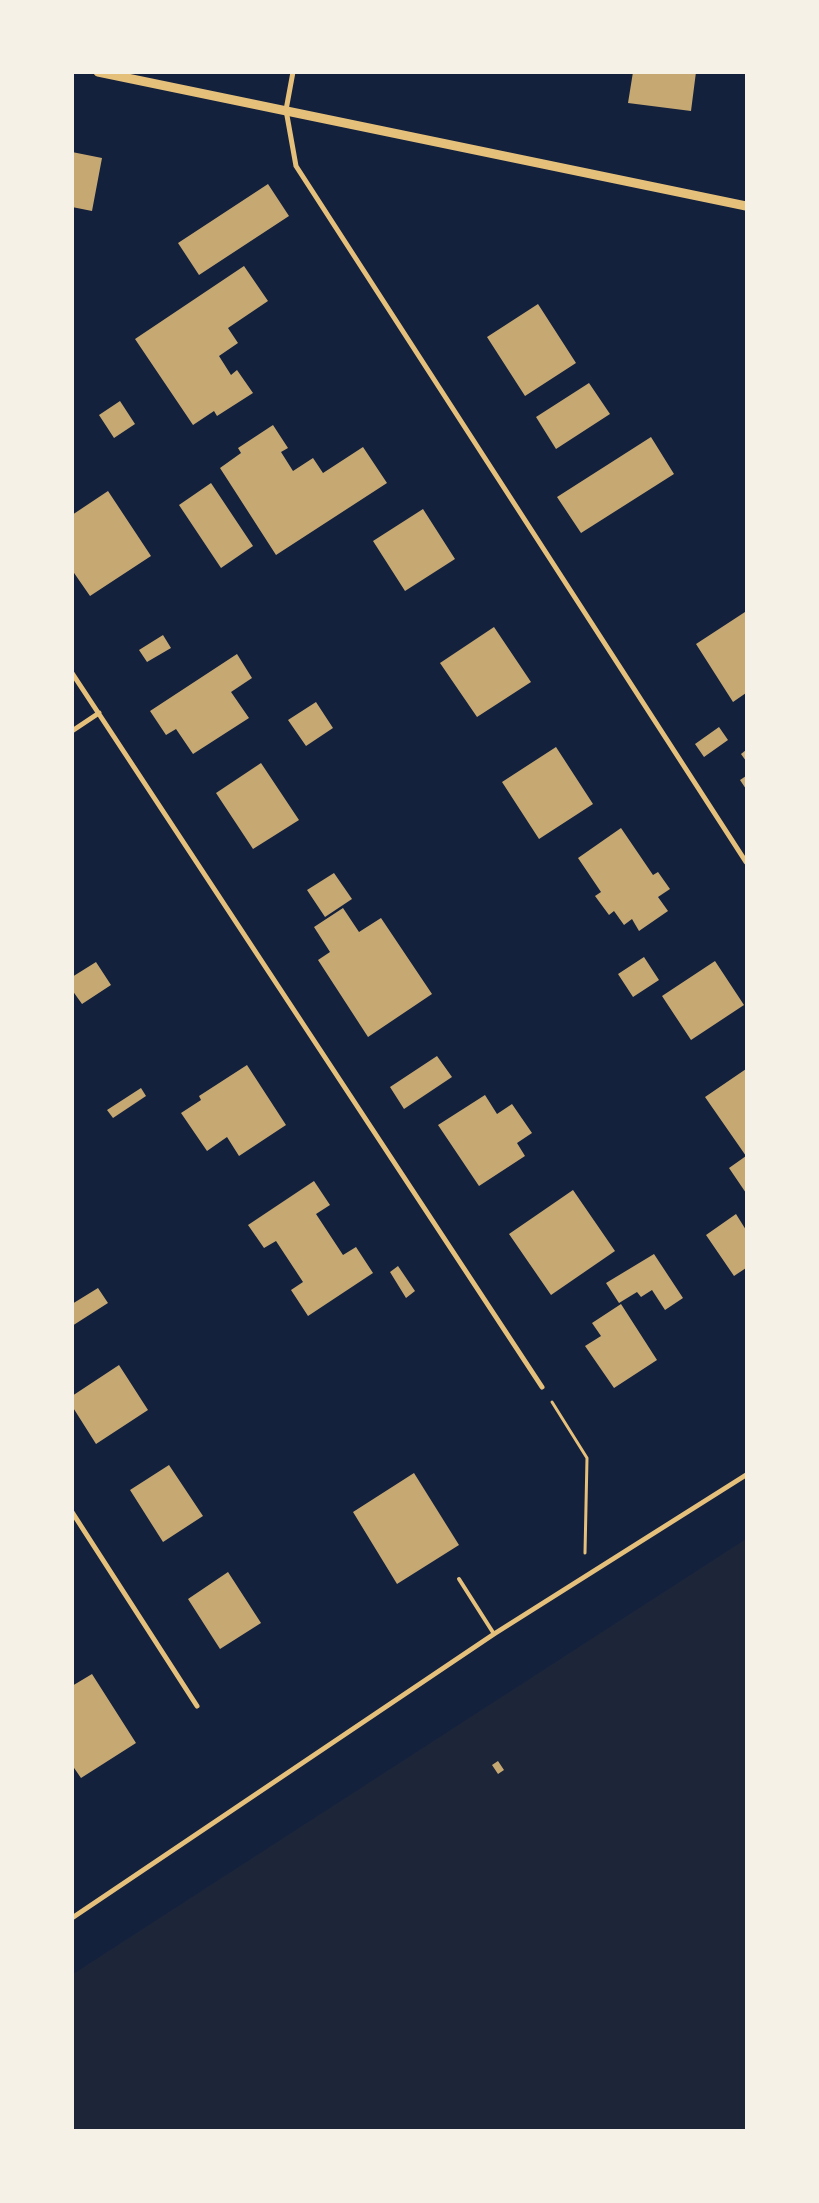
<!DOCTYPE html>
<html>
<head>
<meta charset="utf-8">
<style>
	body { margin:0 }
	#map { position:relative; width:819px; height:2203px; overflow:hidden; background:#14213d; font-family:"Source Serif 4",serif }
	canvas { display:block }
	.frame { position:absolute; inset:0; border:74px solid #f6f1e7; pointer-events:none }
</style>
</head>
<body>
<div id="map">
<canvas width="819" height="2203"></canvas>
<div class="frame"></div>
</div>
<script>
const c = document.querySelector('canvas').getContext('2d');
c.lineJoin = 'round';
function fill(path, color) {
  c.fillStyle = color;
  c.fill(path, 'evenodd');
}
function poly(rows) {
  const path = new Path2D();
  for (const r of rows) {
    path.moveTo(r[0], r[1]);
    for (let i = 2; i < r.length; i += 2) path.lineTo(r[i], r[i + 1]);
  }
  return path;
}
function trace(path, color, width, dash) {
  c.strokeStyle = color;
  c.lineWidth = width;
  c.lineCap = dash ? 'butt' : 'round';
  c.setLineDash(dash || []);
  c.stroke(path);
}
fill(poly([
	[746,1539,746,2130,73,2130,73,1974]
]), '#1d2539');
fill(poly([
	[633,72,696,72,691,111,628,103],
	[72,152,102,158,92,211,72,207],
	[268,184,289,216,199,275,178,243],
	[244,266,268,301,228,328,238,343,219,356,231,375,237,370,253,393,217,416,214,411,193,425,135,339],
	[538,304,576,363,525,396,487,337],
	[589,383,610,414,556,449,536,417],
	[120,401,135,424,114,438,99,415],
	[273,425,288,448,281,452,293,471,313,458,323,473,363,447,387,483,276,555,220,468,241,453,238,448],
	[651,437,674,474,581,533,557,497],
	[211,483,253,546,221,568,179,505],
	[108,491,151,556,90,596,72,570,72,515],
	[423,509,455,559,405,591,373,541],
	[745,612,746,693,733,702,696,644],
	[494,627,531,682,477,717,440,663],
	[163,635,171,648,147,662,139,650],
	[237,654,252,678,231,692,249,718,193,754,176,729,166,735,150,711],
	[316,702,333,728,306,746,288,720],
	[719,727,728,740,704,757,695,744],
	[556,747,593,804,539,839,502,782],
	[746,750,746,761,741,754],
	[261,763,299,820,253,849,216,793],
	[746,776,746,789,740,780],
	[621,828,653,875,658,872,670,889,658,897,668,911,639,931,632,919,624,925,614,911,609,915,595,896,601,892,578,858],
	[334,873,352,899,325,917,307,890],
	[343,908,359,932,381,918,432,994,368,1037,318,960,330,952,314,927],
	[644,957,659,980,633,997,618,974],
	[715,961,744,1005,691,1040,662,996],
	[96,962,111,985,82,1004,72,990,72,977],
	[437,1056,452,1077,404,1109,390,1087],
	[247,1065,286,1125,239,1156,227,1137,207,1151,181,1113,201,1100,199,1096],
	[746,1069,746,1193,729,1168,746,1156,705,1097],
	[141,1088,146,1096,113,1118,107,1110],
	[485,1095,497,1114,512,1104,532,1133,517,1143,525,1156,479,1186,438,1125],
	[314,1181,330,1205,316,1214,343,1255,356,1247,373,1273,308,1316,291,1290,303,1282,276,1241,264,1248,248,1225],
	[573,1190,615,1251,551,1295,509,1234],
	[736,1214,746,1230,746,1268,734,1276,706,1235],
	[654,1254,683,1298,665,1310,652,1290,641,1297,637,1292,619,1303,606,1283],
	[398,1266,415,1291,406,1298,390,1272],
	[98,1288,108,1303,72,1326,72,1304],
	[621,1304,657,1360,614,1388,585,1346,601,1336,592,1323],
	[119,1365,148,1410,96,1444,72,1406,72,1396],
	[169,1465,203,1516,163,1542,130,1490],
	[414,1473,459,1545,397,1584,353,1512],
	[228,1572,261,1623,220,1649,188,1599],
	[92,1674,136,1743,81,1778,72,1765,72,1686],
	[498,1761,504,1770,498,1774,492,1765]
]), '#c6a872');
trace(poly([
	[552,1402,587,1458,585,1553]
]), '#e5c07b', 3);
trace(poly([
	[459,1579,494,1634]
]), '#e5c07b', 4);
trace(poly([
	[293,72,286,110,296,166,746,862],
	[72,673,542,1387],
	[72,731,99,713],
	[72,1512,197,1706],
	[72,1918,494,1634,746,1475]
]), '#e5c07b', 5);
trace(poly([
	[98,72,746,206]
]), '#e5c07b', 9);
</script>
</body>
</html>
